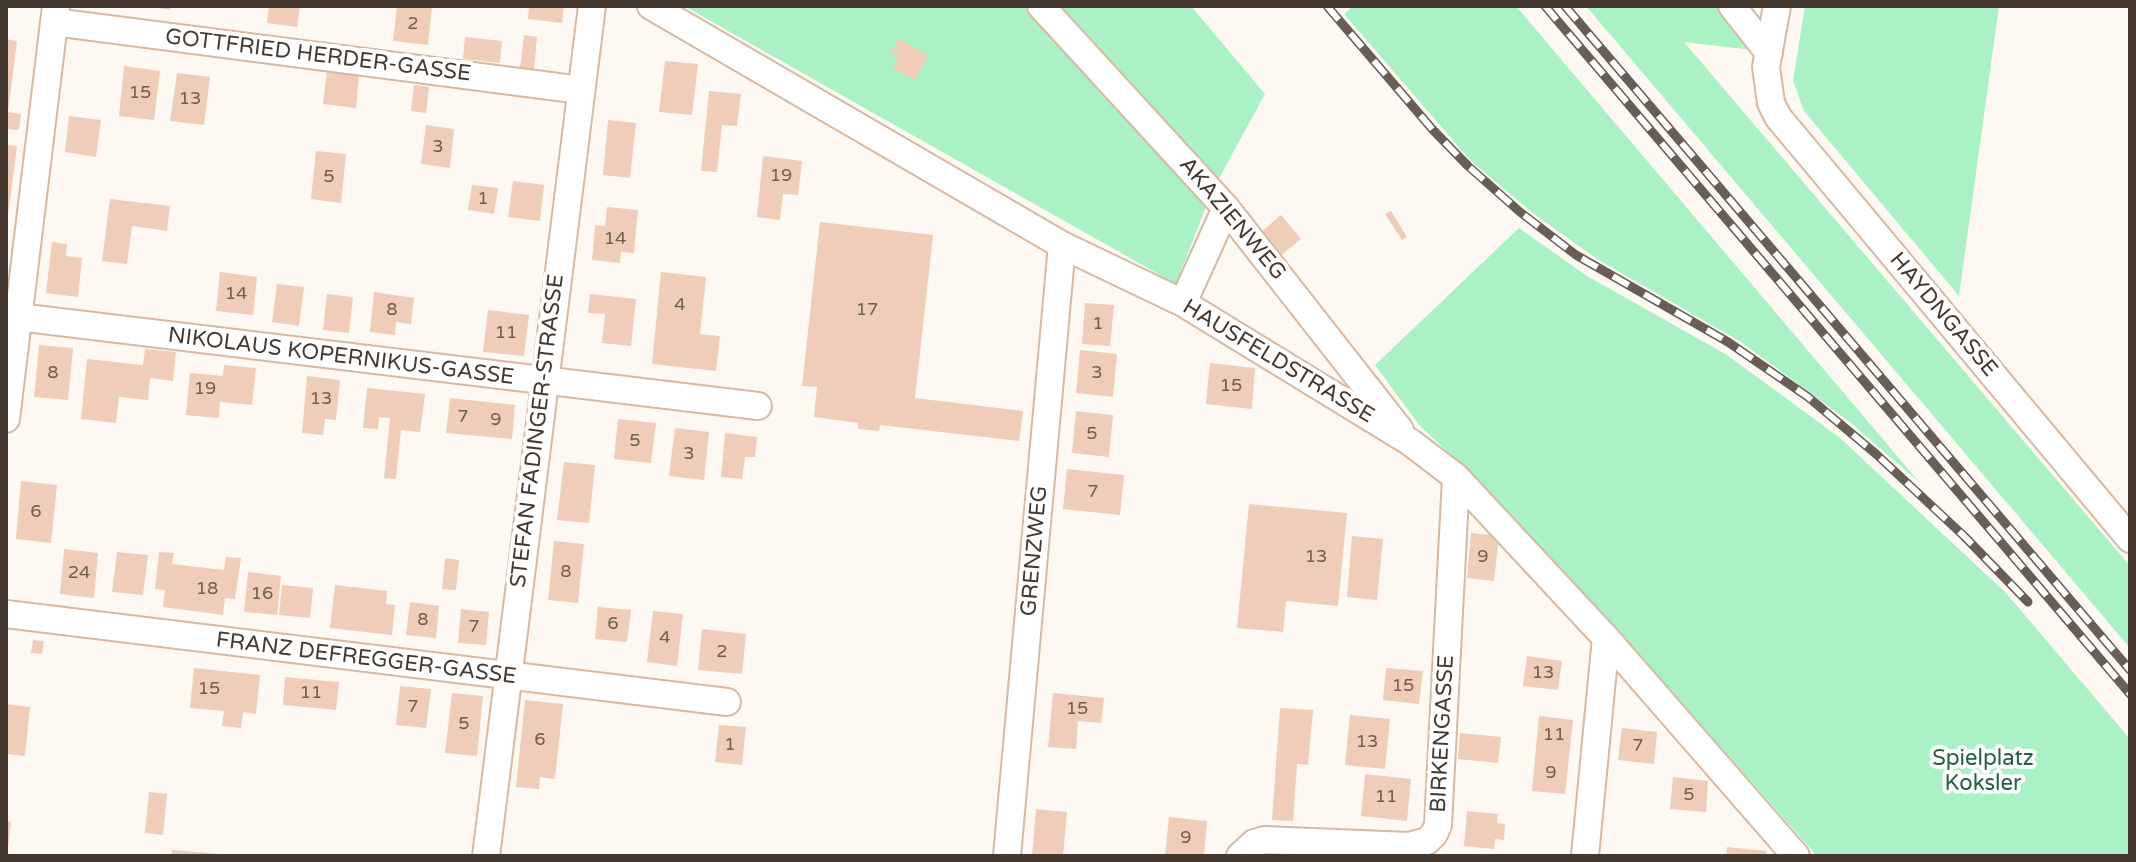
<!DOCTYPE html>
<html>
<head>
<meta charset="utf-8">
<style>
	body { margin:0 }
	#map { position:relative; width:2136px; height:862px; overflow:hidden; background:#fef8f3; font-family:"Varela Round",sans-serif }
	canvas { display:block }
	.frame { position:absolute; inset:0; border:8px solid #45392f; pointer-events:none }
</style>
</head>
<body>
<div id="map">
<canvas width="2136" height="862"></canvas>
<div class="frame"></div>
</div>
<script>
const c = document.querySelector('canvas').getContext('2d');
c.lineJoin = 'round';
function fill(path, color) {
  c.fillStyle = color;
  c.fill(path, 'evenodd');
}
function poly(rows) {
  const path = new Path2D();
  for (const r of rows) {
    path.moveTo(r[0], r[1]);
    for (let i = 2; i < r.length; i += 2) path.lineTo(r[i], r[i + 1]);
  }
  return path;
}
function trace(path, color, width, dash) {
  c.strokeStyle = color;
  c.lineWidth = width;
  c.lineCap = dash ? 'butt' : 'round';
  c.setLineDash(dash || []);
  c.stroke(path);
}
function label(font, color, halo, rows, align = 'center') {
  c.font = font + ' "Varela Round",sans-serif';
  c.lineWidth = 8;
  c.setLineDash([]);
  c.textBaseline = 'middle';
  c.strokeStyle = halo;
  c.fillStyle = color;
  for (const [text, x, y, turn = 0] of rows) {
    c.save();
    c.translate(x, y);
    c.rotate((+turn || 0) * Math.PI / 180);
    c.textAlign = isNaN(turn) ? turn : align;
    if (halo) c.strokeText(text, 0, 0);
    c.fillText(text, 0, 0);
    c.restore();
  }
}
fill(poly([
	[684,6,1038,6,1210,196,1176,284],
	[1052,6,1191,6,1265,94,1217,182],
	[1353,6,1516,6,1920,483,1851,423,1741,342,1597,259,1534,214,1470,160,1344,14],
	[1586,6,1719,6,1753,50,1684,42,2130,566,2130,648],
	[1805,6,1999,6,1959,296,1804,111,1793,81],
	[1519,228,1587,276,1727,355,1839,437,2006,593,2130,739,2130,856,1817,856,1614,627,1466,469,1420,426,1375,365]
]), '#aaf1c6');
fill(poly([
	[149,6,170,6,170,10],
	[269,6,300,6,297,27,267,23],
	[397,6,432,6,428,45,393,41],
	[529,6,564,6,562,23,528,19],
	[524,35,537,37,534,70,520,68],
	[465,37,502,41,500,63,463,59],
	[6,39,17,41,8,112,21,114,19,130,6,129],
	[898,39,928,55,915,80,892,68,898,57,891,53],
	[665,61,698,64,692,115,659,112],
	[124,66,160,71,154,120,119,116],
	[327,71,359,75,356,108,323,104],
	[177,73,210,77,204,125,170,121],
	[414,85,429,87,426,113,411,111],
	[709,91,741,94,737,126,722,125,717,172,701,171],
	[69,116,101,120,96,157,65,152],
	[608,120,636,123,630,178,603,175],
	[426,125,454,129,450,168,421,164],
	[6,145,17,146,8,215,6,215],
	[316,151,346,154,341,203,311,199],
	[763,156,802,161,798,195,783,194,780,220,757,217],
	[513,181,544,185,540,221,508,217],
	[472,185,498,188,494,214,468,210],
	[110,199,170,206,167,231,132,226,127,264,102,261],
	[607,207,638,210,634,253,621,252,620,263,592,260,595,225,605,226],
	[1391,211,1407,237,1402,240,1385,214],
	[1281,215,1301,239,1280,256,1261,232],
	[820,222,933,235,915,398,1023,411,1019,441,880,425,879,431,858,429,858,423,814,417,817,387,802,386],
	[52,242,67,244,66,256,82,258,78,297,46,293],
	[220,272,257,277,253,315,216,311],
	[661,272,706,277,700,334,720,336,716,371,652,364],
	[277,284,304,287,299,326,272,322],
	[374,292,414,298,411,324,396,322,395,335,370,332],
	[327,294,353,297,349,333,323,330],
	[590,294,636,299,631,346,602,343,605,314,588,313],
	[1085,303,1114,305,1110,346,1082,344],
	[488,310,529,315,524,356,483,352],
	[39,345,73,348,68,400,34,397],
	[145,349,176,352,173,381,150,378,148,400,119,397,116,423,81,419,87,359,143,365],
	[1080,350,1117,354,1113,397,1076,393],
	[1210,363,1255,368,1252,409,1206,404],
	[224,365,256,368,252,405,220,402,219,418,186,415,190,373,223,376],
	[307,376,340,380,336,420,325,419,323,435,302,433],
	[367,388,425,394,420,432,401,430,396,479,384,478,390,418,379,417,378,429,363,428],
	[450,398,515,405,512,439,446,433],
	[1076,411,1113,415,1109,457,1072,453],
	[618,419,656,423,651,463,614,459],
	[675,428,709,432,704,480,669,476],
	[725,433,757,437,755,457,745,457,742,479,721,477],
	[564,462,595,465,589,523,557,520],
	[1067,469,1124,475,1120,515,1063,509],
	[21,481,57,485,51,543,16,539],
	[1249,504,1347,513,1338,606,1286,601,1283,632,1237,628],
	[1471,533,1499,536,1494,581,1467,578],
	[1352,536,1383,539,1377,600,1347,597],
	[554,541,584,544,578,603,548,600],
	[64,549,98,553,94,598,60,594],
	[117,552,148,555,143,595,112,592],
	[159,552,174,553,172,564,224,570,226,557,241,558,235,599,225,598,223,615,163,607,165,590,155,589],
	[445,558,459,560,456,590,442,589],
	[248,572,281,576,277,615,244,612],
	[282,585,313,588,310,618,279,615],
	[335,585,387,591,386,604,395,605,392,635,330,628],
	[410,602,439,606,436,638,406,635],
	[598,607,631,610,627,642,595,639],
	[461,609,489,612,486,645,458,643],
	[653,611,683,614,677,666,647,662],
	[702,629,746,634,742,674,698,670],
	[33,640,44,641,42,654,31,653],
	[1527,656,1562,661,1558,690,1523,686],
	[194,668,260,675,256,714,243,712,241,728,222,726,224,711,190,708],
	[1386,668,1423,671,1419,704,1383,700],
	[285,677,339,682,336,710,283,705],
	[400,686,431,689,426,728,396,725],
	[452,693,483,696,477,756,445,753],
	[1053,693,1104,698,1101,723,1078,721,1076,749,1048,747],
	[525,700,563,704,555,779,540,777,539,789,516,787],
	[6,704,30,707,25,756,6,754],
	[1280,708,1313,710,1308,765,1297,764,1293,821,1272,820],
	[1350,715,1390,719,1385,769,1345,765],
	[1539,716,1573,720,1565,794,1532,791],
	[719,725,746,727,742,765,715,762],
	[1622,728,1657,732,1654,764,1618,760],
	[1460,733,1501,737,1498,763,1458,759],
	[1365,774,1411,779,1407,821,1361,816],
	[1673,777,1708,781,1706,812,1670,809],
	[149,792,167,794,163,835,145,833],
	[1036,809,1067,812,1063,856,1032,856],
	[1467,811,1498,814,1497,823,1505,824,1504,840,1495,839,1494,849,1464,846],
	[1169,817,1207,821,1204,856,1165,856],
	[6,821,11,822,8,848,6,848],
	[1727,847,1766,851,1766,856,1726,856],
	[172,850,221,854,221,856,171,856]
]), '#efcdb8');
const street = poly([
	[651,6,1062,245,1183,303,1410,442,1456,477,1606,638,1796,856],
	[1041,6,1226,208,1400,430],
	[1732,6,1769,53],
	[1777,6,1766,67,1771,103,1778,117,2130,539],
	[54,22,581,90],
	[1183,303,1226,208],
	[18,317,758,406],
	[6,419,56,6],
	[6,614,727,702],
	[486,856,592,6],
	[1007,856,1062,245],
	[1240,856,1254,843,1264,840,1409,846,1427,841,1434,834,1438,825,1456,477],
	[1585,856,1606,638]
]);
trace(street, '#d7b9a1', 30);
trace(street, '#fff', 26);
const rail = poly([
	[1327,6,1433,130,1468,166,1520,212,1576,255,1728,342,1808,397,1876,454,1964,536,2028,602],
	[1545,6,2130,694],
	[1565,6,2130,670]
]);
trace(rail, '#695e55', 9);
trace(rail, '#fff', 6, [18]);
label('18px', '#705e51', null, [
	["2",413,24],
	["15",140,93],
	["13",190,99],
	["3",438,147],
	["19",781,176],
	["5",329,177],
	["1",483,199],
	["14",615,239],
	["14",236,294],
	["4",680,305],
	["8",392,310],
	["17",867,310],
	["1",1098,324],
	["11",506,333],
	["8",53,373],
	["3",1097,373],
	["15",1231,386],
	["19",205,389],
	["13",321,399],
	["7",463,417],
	["9",496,420],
	["5",1092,434],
	["5",635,441],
	["3",689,454],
	["7",1093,492],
	["6",36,512],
	["13",1316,557],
	["9",1483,557],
	["8",566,572],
	["24",79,573],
	["18",207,589],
	["16",262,594],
	["8",423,620],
	["6",613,624],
	["7",474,627],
	["4",665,638],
	["2",722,652],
	["13",1543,673],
	["15",1403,686],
	["15",209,689],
	["11",311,693],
	["7",413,707],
	["15",1077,709],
	["5",464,724],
	["11",1554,735],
	["6",540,740],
	["13",1367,742],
	["1",730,745],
	["7",1638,746],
	["9",1551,773],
	["5",1689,795],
	["11",1386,797],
	["9",1186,838]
]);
label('22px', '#45392f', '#fff', [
	["GOTTFRIED HERDER-GASSE",318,56,7],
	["AKAZIENWEG",1232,219,50],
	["HAYDNGASSE",1943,315,50],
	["NIKOLAUS KOPERNIKUS-GASSE",341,357,7],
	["HAUSFELDSTRASSE",1278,362,31],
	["STEFAN FADINGER-STRASSE",538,431,-83],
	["GRENZWEG",1035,551,-85],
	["FRANZ DEFREGGER-GASSE",366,659,7],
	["BIRKENGASSE",1443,734,-87]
]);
label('22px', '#246040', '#fff', [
	["Spielplatz",1983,759],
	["Koksler",1983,784]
]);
</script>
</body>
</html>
